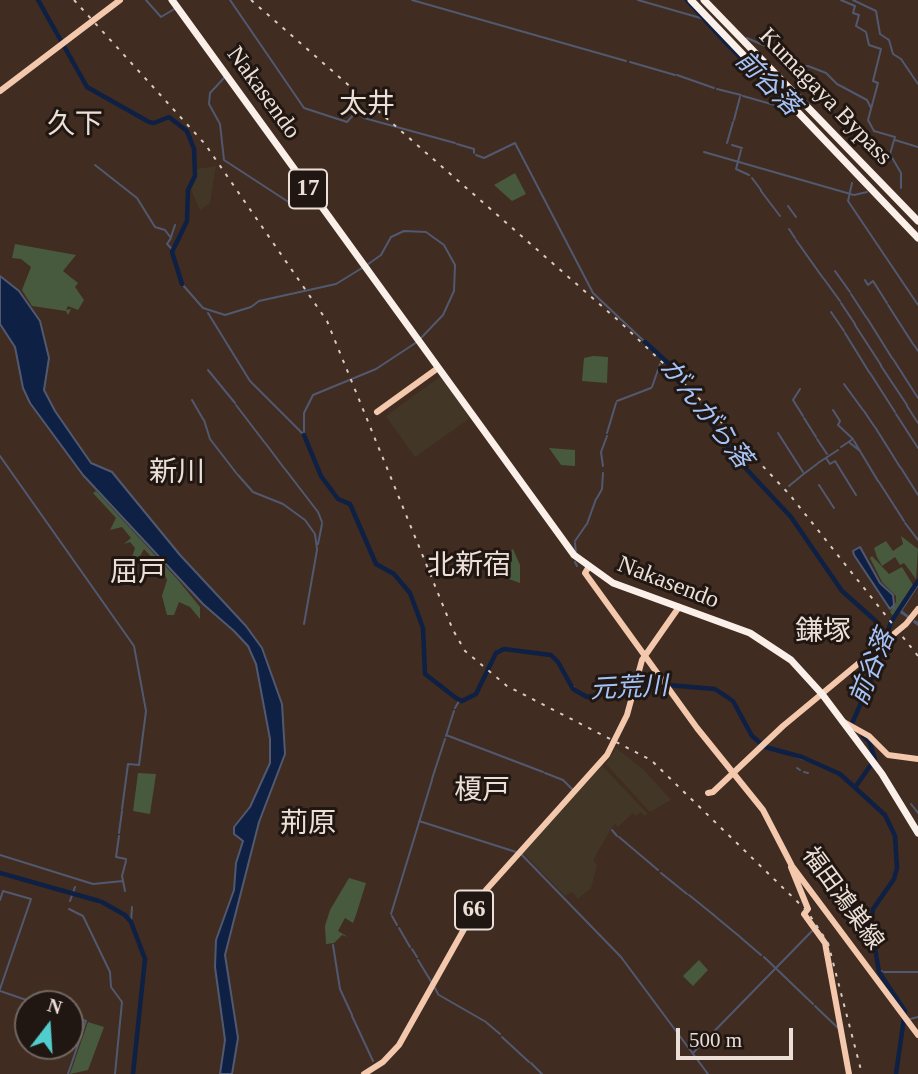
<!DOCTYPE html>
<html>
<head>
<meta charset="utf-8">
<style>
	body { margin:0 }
	#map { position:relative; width:918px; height:1074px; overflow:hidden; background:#402c20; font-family:"Times New Roman",serif }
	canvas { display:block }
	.north { position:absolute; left:14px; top:990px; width:70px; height:70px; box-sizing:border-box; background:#201712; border:2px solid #726761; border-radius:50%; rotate:17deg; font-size:19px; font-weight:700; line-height:28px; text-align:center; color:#ecdfd7 }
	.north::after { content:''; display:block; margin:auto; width:24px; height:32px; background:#52cdcd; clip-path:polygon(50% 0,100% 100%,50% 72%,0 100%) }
	.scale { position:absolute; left:676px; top:1028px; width:117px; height:32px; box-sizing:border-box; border:4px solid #ecdfd7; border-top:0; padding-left:9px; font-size:21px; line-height:24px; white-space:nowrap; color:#ecdfd7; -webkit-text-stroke:5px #201712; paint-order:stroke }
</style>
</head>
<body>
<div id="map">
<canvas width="918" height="1074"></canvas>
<div class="north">N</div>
<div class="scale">500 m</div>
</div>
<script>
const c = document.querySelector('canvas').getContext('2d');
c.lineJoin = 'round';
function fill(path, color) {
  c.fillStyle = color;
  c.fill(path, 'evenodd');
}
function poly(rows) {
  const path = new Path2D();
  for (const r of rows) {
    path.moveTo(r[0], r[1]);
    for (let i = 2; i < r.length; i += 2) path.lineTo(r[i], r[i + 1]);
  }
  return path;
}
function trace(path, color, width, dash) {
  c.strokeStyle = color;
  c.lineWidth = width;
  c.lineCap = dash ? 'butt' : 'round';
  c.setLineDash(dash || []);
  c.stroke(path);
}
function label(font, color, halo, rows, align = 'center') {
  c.font = font + ' "Times New Roman","Noto Sans JP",serif';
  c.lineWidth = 6;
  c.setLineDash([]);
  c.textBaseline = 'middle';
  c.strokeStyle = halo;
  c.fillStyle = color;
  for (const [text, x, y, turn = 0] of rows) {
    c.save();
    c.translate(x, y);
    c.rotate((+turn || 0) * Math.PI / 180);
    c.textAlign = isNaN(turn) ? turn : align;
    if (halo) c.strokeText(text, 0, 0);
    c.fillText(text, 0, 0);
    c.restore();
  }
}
fill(poly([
	[216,166,210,203,200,210,191,190,197,169],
	[441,376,470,418,415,457,386,416],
	[616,748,644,770,671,800,650,812,606,764],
	[602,766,648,814,644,816,641,812,636,816,633,813,618,827,615,824,611,829,593,860,597,865,591,888,578,899,572,892,565,896,522,852]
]), '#423727');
fill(poly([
	[515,173,526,194,512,201,494,185],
	[15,244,76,255,63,271,78,283,75,287,84,300,78,310,68,306,66,310,71,309,68,315,66,311,32,306,22,290,31,267,21,259,12,258],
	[593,356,608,357,607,383,582,381,584,358],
	[549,448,575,450,575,466,561,465],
	[96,491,178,580,200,607,200,619,190,607,179,602,174,615,167,615,162,596,167,580,161,567,144,549,139,558,132,557,135,548,130,542,124,544,131,538,122,527,110,530,116,518,93,493],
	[901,536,918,549,916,579,904,563,900,565,895,557,882,566,877,557,874,548,886,541,893,551,903,544],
	[513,549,520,565,520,583,492,573,503,557],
	[872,556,889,574,902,567,913,585,893,616,890,612,896,602,896,596,882,582,870,558],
	[138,773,156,774,150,814,133,811],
	[349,878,366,883,356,915,353,923,345,918,338,931,348,937,342,935,334,943,326,944,325,926,330,910],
	[699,960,708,970,693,986,683,976],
	[88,1022,104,1027,88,1070,70,1074]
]), '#485a3e');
const water = poly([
	[0,276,19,291,40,321,49,358,44,390,55,411,91,463,112,472,180,555,246,626,262,648,282,704,285,754,259,822,225,955,238,1038,232,1074,220,1074,225,1040,215,967,216,940,234,890,236,863,243,841,234,834,234,827,250,807,270,763,270,739,256,664,248,646,234,631,203,604,83,475,30,403,23,388,15,347,0,324,0,276],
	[860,547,880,583,893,595,894,605,890,609,854,555,853,551,860,547]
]);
fill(water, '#0e2044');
trace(water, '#515970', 2);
trace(poly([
	[146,0,161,17,176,8],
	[230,0,304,108,347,122,356,112,364,118,455,143],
	[412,0,626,61],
	[638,0,704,19],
	[841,0,855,6,853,13,859,15,856,26,866,32,869,45,881,49,873,81,878,83,868,120,874,131,895,137,890,154,901,173,901,188],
	[853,0,876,11,880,34,889,40,893,54,901,59,918,84],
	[747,38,770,48,788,67,808,66,826,73,837,84,867,100,871,108],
	[630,62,675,75],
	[677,75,714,88],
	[224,78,210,93,209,104,220,124,224,160,290,203],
	[717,89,741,95],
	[743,96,792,110],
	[734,120,740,97],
	[895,140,918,147],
	[727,143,733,122],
	[457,144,474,149,474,153],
	[732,145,742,148],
	[741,150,736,169,749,175],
	[704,152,854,195,867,192],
	[476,155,484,158,515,143,593,293,645,342],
	[95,165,137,198,155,227,165,230,171,238,167,244,173,250],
	[752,178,761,190],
	[852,183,848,201,918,305],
	[761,191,780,216],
	[788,206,796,217],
	[789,229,795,238],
	[171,237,175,225],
	[796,240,823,278],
	[367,265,381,255,391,237,404,231,426,232,444,245,455,265,454,291,443,315,421,338],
	[835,271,850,292],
	[824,279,840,301],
	[865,280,868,285,873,281,887,303],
	[182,284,203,308,225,315,251,307,259,301,336,284,362,268],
	[851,294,866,317],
	[841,303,855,324],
	[888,305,913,344],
	[831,312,844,331],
	[208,313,250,381,303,434],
	[867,318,892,358],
	[855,325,881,365],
	[845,333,869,372],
	[914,345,918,351],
	[893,359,918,398],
	[881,366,907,405],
	[208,370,235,403],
	[870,373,895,412],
	[844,384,863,410],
	[652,387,660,364],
	[800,389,793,400,803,416],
	[192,400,203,419],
	[617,401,651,388],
	[236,405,265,443],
	[907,406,918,423],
	[833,410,840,421,838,425,853,439,841,447],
	[864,411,874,426],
	[896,414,918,448],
	[804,418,816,437],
	[204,420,210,439,237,474],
	[875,427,900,467],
	[607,433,616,403],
	[778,433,803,472],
	[304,435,304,413,313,395,376,369,417,342],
	[817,439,827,454],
	[854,441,878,481],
	[850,443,860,451],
	[266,444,284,468],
	[0,456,134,646,146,711,139,765,128,764,122,809],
	[826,458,830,464,835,461,856,495],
	[818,463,838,450],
	[603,466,601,452,607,436],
	[901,468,918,495],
	[285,469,318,512,322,522],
	[238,475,253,492,283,504,305,520,315,534,317,549],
	[801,476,817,464],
	[879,482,904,521],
	[819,485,834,508],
	[789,486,800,477],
	[597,498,602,489,603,473],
	[905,523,918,540],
	[587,524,596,499],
	[575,541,586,525],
	[575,543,576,553],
	[318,544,322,524],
	[575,562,577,566],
	[893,607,894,608],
	[899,611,909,618],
	[909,617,901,611,918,585],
	[915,621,918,623],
	[914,622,918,625],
	[304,624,317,550],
	[573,689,574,687],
	[455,708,459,701],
	[446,735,543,772],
	[446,736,454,711],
	[794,756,812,762],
	[813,763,829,770],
	[797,768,800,770],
	[804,772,808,773],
	[545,773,563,780,573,790],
	[432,779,445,739],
	[911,804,918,813],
	[419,821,516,852],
	[612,830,617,836],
	[119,833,122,811],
	[119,836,116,857,126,859],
	[619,837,658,870],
	[521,854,621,957,708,1074],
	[0,855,93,884,123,881],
	[661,873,687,894],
	[125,891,122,876,126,861],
	[689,895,715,916],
	[0,900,3,891,31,899,0,989],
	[70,901,75,887],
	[69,909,83,916,110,972,111,987,122,1002,115,1074],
	[391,914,432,780],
	[392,916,397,925],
	[716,917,739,936],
	[131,922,132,907],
	[399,928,410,947],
	[740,937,761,955],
	[333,945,340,989,352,1015],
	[412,949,417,957],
	[764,957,788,980],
	[418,960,432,983],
	[879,972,882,971],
	[884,972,918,972],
	[789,981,813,1004],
	[435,988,438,994],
	[0,991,38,1004],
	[439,995,486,1022],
	[815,1006,838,1028],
	[352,1016,373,1061],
	[910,1019,918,1017],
	[487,1023,500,1034],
	[502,1037,529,1062],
	[693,1053,812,931],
	[531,1063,542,1074],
	[68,1074,86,1021,70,1015]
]), '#515970', 2);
trace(poly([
	[38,0,87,87,149,122,154,123,169,117,187,131,194,149,195,176,188,190,187,221,172,252,182,284],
	[687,0,725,42],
	[727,44,752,69],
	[645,342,669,364,670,373,686,389,736,458,791,517,842,591,878,623,885,642],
	[304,435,321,476,338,499,350,504,376,564,394,574,410,593,423,628,425,674,456,698,462,701,476,694,496,653,504,649,551,655,558,662,573,689,587,697,655,684,715,689,733,701,752,736,765,747,802,757,840,774,885,815,895,836,897,868,894,879,873,909,871,924,879,972,905,1011,896,1074],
	[850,728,875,671,891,622,918,581],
	[856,786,875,759,869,741,863,736],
	[0,873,99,901],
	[102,902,125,915,131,922,145,959,133,1074]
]), '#0e2044', 4.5);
trace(poly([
	[0,91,120,0],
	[377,412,438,368],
	[588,568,585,573,697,728,763,810,792,866,918,1035],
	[842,721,869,736,888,755,918,759],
	[708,793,713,792,783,726,906,624,918,609],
	[791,867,808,909,804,914,825,943,849,1074],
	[364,1074,383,1062,399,1045,486,890,607,755,627,715,642,660,679,607]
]), '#f4c8ad', 6);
trace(poly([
	[172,0,574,555,613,583,750,633,791,660,822,694,882,774,918,833],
	[691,0,918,238],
	[704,0,918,221]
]), '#fbf0e9', 7);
trace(poly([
	[74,0,205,144,327,321,453,630,465,651,507,686,651,760,807,911,828,943,862,1074],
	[251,0,620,322,688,387,790,495,918,656]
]), '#d8cbc2', 2, [3.5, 7]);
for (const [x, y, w] of [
	[308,189,38],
	[474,910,38]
]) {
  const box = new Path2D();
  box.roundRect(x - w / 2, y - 19.5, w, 39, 5);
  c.fillStyle = '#201712';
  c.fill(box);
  trace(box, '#ecdfd7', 2);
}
label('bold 23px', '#ecdfd7', null, [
	["17",308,189],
	["66",474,910]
]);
label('24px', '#ecdfd7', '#201712', [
	["Nakasendo",263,93,54],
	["Kumagaya Bypass",825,97,46],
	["Nakasendo",668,583,21],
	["福田鴻巣線",842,899,54]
]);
label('italic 26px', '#a6c3f8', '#201712', [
	["前谷落",767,84,45],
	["がんがら落",705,414,52],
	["前谷落",873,668,-68],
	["元荒川",629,689,-3]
]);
label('28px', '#ecdfd7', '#201712', [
	["太井",367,106],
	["久下",75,126],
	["新川",177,474],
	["北新宿",469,567],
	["屈戸",138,574],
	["鎌塚",823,633],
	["榎戸",482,792],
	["荊原",308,825]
]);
</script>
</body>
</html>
